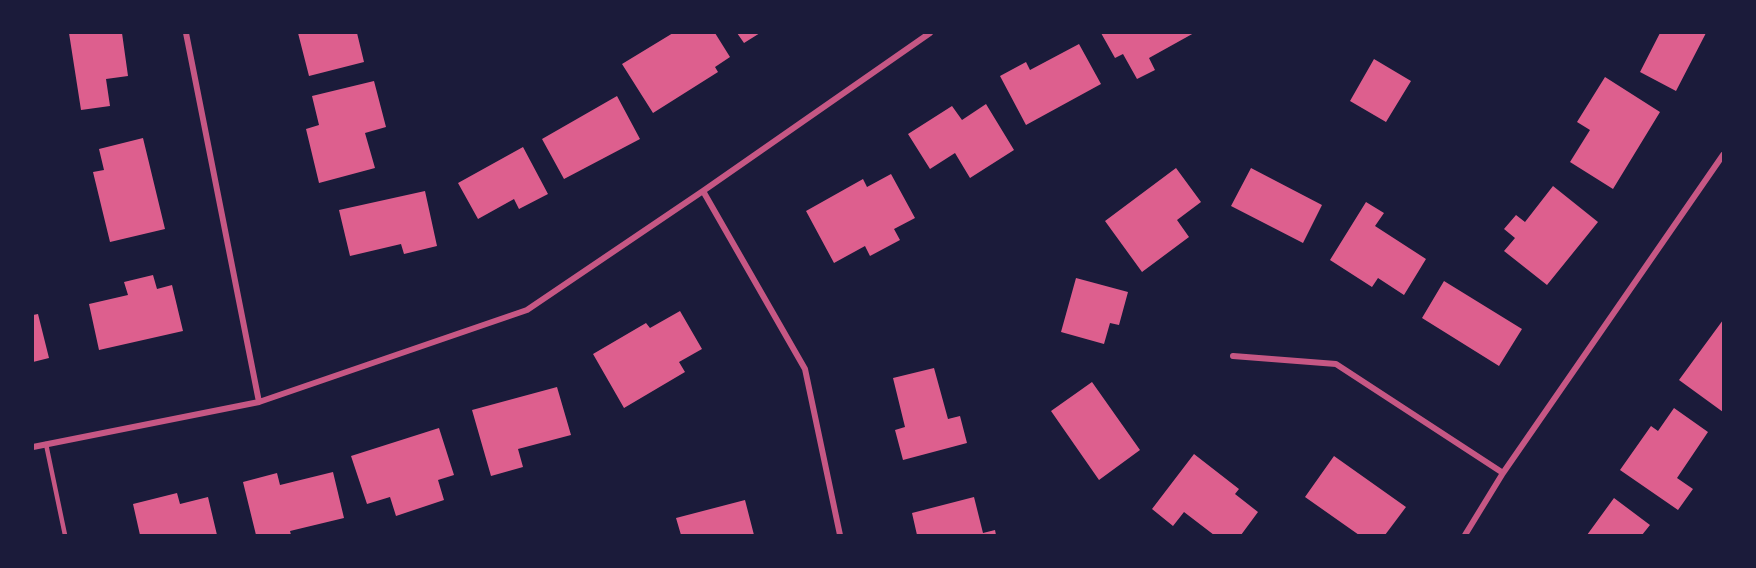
<!DOCTYPE html>
<html>
<head>
<meta charset="utf-8">
<style>
	body { margin:0 }
	#map { position:relative; width:1756px; height:568px; overflow:hidden; background:#1b1b3a; font-family:Poppins,sans-serif }
	canvas { display:block }
	.frame { position:absolute; inset:0; border:34px solid #1b1b3a; pointer-events:none }
</style>
</head>
<body>
<div id="map">
<canvas width="1756" height="568"></canvas>
<div class="frame"></div>
</div>
<script>
const c = document.querySelector('canvas').getContext('2d');
c.lineJoin = 'round';
function fill(path, color) {
  c.fillStyle = color;
  c.fill(path, 'evenodd');
}
function poly(rows) {
  const path = new Path2D();
  for (const r of rows) {
    path.moveTo(r[0], r[1]);
    for (let i = 2; i < r.length; i += 2) path.lineTo(r[i], r[i + 1]);
  }
  return path;
}
function trace(path, color, width, dash) {
  c.strokeStyle = color;
  c.lineWidth = width;
  c.lineCap = dash ? 'butt' : 'round';
  c.setLineDash(dash || []);
  c.stroke(path);
}
fill(poly([
	[69,33,122,33,128,76,106,79,110,106,81,110],
	[298,33,357,33,364,62,309,76],
	[673,33,715,33,730,57,715,67,718,72,653,113,622,64],
	[737,33,760,33,744,43],
	[1101,33,1194,33,1149,58,1155,70,1137,79,1123,54,1115,58],
	[1660,33,1706,33,1676,91,1640,72],
	[1079,44,1101,84,1026,125,1000,76,1026,62,1030,70],
	[1374,59,1411,81,1386,122,1350,101],
	[1605,77,1660,112,1613,189,1570,162,1590,130,1577,122],
	[374,81,386,127,365,133,375,168,319,183,306,129,319,125,312,96],
	[617,96,640,139,564,179,542,139],
	[986,104,1014,150,970,178,955,153,930,169,908,134,952,106,962,120],
	[143,138,165,229,110,242,93,172,104,170,99,149],
	[523,147,548,194,519,209,514,199,478,219,458,183],
	[1176,168,1201,202,1177,220,1189,237,1142,272,1105,221],
	[1251,168,1322,205,1303,243,1231,206],
	[891,174,915,218,894,229,900,240,870,256,865,246,834,263,806,211,863,179,867,187],
	[1553,186,1598,222,1547,285,1504,251,1515,238,1504,229,1516,215,1525,222],
	[425,191,437,246,404,254,401,244,350,256,339,210],
	[1366,202,1384,213,1375,226,1426,259,1404,295,1378,278,1372,287,1330,260],
	[153,275,157,289,172,285,183,331,99,350,89,304,128,295,124,282],
	[1076,278,1128,292,1119,325,1110,323,1104,344,1061,332],
	[1444,281,1522,329,1499,366,1422,318],
	[680,311,702,349,679,362,685,372,624,408,593,354,646,323,650,328],
	[38,314,49,358,33,362,33,315],
	[1723,320,1723,412,1679,380],
	[934,368,948,419,960,416,967,443,903,460,895,430,905,427,893,378],
	[1092,382,1140,450,1099,480,1051,411],
	[557,387,571,435,518,449,523,467,491,476,472,410],
	[1674,408,1708,432,1677,478,1693,489,1678,510,1620,470,1651,426,1658,431],
	[439,428,454,475,438,480,444,500,396,516,390,497,367,504,351,456],
	[1194,454,1239,489,1235,494,1258,512,1241,535,1214,535,1184,512,1173,526,1152,509],
	[1334,456,1406,507,1385,535,1359,535,1305,497],
	[333,472,344,518,290,531,291,535,256,535,243,482,277,473,280,485],
	[177,493,180,504,208,497,217,535,140,535,133,504],
	[974,497,983,533,995,530,996,535,917,535,912,513],
	[1614,498,1650,525,1642,535,1587,535],
	[745,500,754,535,681,535,676,518]
]), '#dd5f8e');
trace(poly([
	[46,444,65,535]
]), '#c65784', 4.5);
trace(poly([
	[186,33,259,402],
	[703,191,805,369,840,535],
	[1233,356,1336,364,1503,473],
	[33,447,259,402,527,310,703,191,930,33],
	[1465,535,1503,473,1723,155]
]), '#c65784', 6);
</script>
</body>
</html>
